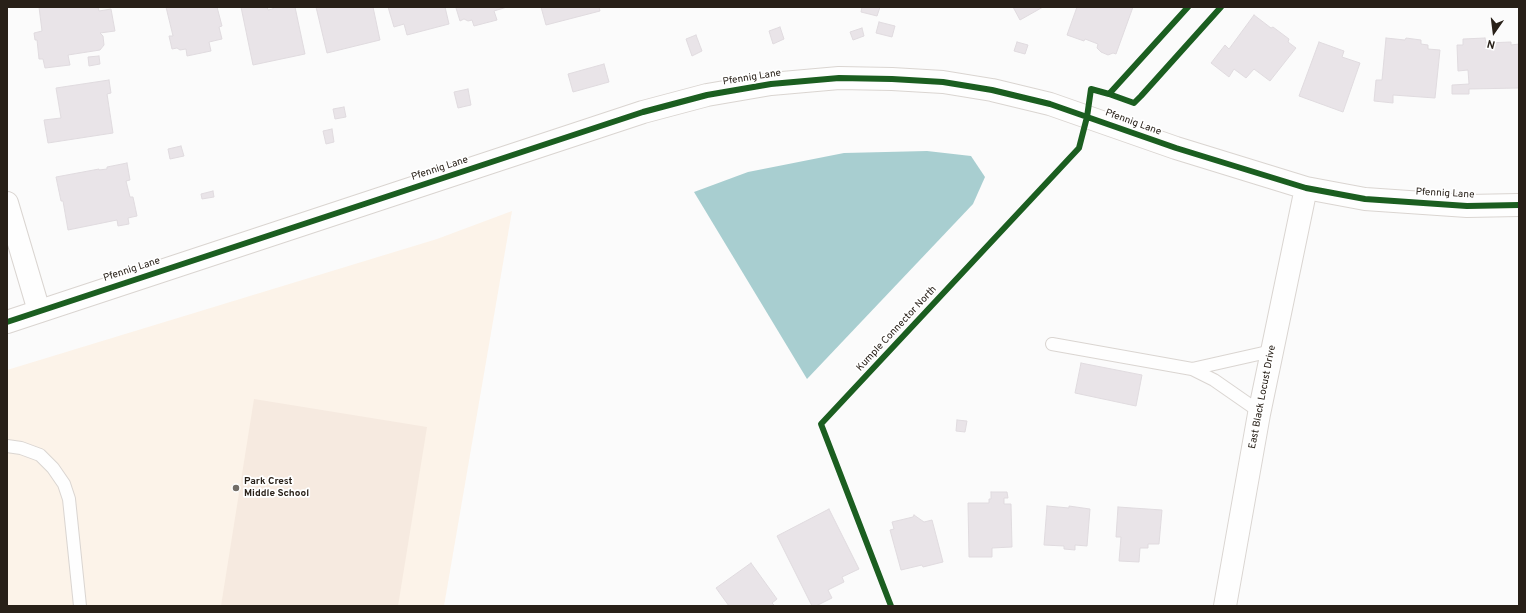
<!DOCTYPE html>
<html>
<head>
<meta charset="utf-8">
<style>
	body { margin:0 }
	#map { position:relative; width:1526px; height:613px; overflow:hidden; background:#fbfbfb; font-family:Overpass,sans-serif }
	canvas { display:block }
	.frame { position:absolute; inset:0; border:8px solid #282018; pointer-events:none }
	.north { position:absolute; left:1474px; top:12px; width:40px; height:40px; -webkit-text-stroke:3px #fff; paint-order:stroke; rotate:194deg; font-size:11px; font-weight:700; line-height:16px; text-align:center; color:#282018 }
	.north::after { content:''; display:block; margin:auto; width:14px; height:18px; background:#282018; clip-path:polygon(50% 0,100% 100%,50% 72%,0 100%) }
</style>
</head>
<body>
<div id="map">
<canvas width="1526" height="613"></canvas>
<div class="frame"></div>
<div class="north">N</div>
</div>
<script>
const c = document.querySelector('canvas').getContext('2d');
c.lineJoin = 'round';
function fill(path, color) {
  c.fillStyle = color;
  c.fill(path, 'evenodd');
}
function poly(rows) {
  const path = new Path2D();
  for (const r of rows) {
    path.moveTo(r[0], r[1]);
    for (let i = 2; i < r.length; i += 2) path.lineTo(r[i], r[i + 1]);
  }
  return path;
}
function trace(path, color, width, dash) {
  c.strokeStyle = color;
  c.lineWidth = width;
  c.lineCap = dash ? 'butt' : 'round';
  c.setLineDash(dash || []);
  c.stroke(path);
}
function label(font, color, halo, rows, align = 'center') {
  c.font = font + ' Overpass,sans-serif';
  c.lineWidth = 3.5;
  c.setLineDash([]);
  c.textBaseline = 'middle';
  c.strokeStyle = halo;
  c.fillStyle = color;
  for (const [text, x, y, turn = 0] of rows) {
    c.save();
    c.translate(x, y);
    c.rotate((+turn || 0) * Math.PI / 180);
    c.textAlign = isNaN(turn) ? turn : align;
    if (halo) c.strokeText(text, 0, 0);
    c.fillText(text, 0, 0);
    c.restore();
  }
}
fill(poly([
	[512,211,444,606,7,606,7,370,437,239]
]), '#fcf3e9');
fill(poly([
	[254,399,427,427,398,606,221,606]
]), '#f6eae0');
fill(poly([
	[927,151,971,156,985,177,973,204,807,379,694,192,748,172,844,153]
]), '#a8ced0');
const building = poly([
	[39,7,98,7,99,11,111,9,115,31,100,33,103,36,104,45,100,50,68,55,70,65,45,68,43,59,39,59,37,40,35,40,34,33,42,31,39,7],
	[166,7,217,7,222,26,219,27,222,39,209,42,211,51,187,56,186,49,180,50,177,48,172,49,169,36,173,36,166,7],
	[241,7,267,7,268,10,273,9,273,7,295,7,305,54,253,65,241,7],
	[316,7,373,7,380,40,327,53,316,7],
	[388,7,445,7,449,24,407,35,404,24,394,27,388,7],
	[458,7,507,7,494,11,497,20,474,26,472,20,468,21,464,19,460,21,456,8,458,7],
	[541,7,599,7,600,11,546,25,541,7],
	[862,7,880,7,877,16,861,12,862,7],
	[1013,7,1043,7,1020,20,1013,7],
	[1077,7,1133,7,1116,54,1113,53,1108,55,1101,52,1097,48,1098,44,1085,39,1084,41,1067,35,1077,7],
	[1254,15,1271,28,1273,27,1289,39,1288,42,1296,48,1270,81,1254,69,1246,78,1234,69,1229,77,1211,63,1225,45,1229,49,1254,15],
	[879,22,895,26,892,37,876,33,879,22],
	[780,27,784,39,773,44,769,31,780,27],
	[862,28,864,36,853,40,850,32,862,28],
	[696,35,702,51,692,56,686,39,696,35],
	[1386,38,1405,40,1406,38,1421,40,1421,44,1428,45,1428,49,1440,50,1435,98,1393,95,1393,103,1374,101,1376,80,1382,80,1386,38],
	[1485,38,1486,43,1511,42,1511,45,1519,44,1519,88,1469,89,1469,94,1452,94,1452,85,1469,84,1468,70,1458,71,1457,45,1463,45,1463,39,1485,38],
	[1017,42,1028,45,1025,54,1014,51,1017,42],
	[1319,42,1344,51,1342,57,1360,63,1343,112,1299,96,1319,42],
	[99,56,100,64,89,66,88,57,99,56],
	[604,64,609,82,573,92,568,74,604,64],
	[109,80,111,93,107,94,113,133,48,143,44,120,61,118,56,88,109,80],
	[468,89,471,105,458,108,454,92,468,89],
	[344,107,346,117,335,119,333,109,344,107],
	[332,129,334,142,326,144,323,131,332,129],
	[181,146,184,156,170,159,168,149,181,146],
	[127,163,130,180,126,181,130,197,133,197,137,216,128,218,129,224,118,226,117,220,68,230,63,201,61,201,56,177,99,169,99,170,107,169,107,167,127,163],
	[213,191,214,197,202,199,201,194,213,191],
	[1081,363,1142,375,1136,406,1075,393,1081,363],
	[957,420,967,421,965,432,956,431,957,420],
	[991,492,1007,492,1008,498,1004,498,1004,504,1011,504,1012,547,992,548,992,557,969,557,968,503,989,503,989,499,991,499,991,492],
	[1047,506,1069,508,1069,506,1090,509,1087,546,1075,545,1075,550,1064,549,1064,546,1044,545,1047,506],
	[1118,507,1162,510,1159,544,1148,544,1148,548,1140,548,1139,562,1119,561,1121,537,1116,537,1118,507],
	[829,509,859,569,842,577,844,582,828,590,832,598,816,606,812,606,777,536,829,509],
	[914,515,924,522,932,520,943,562,923,567,922,565,901,570,890,530,894,529,892,522,913,517,914,515],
	[751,563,777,599,772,603,775,606,729,606,716,588,751,563]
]);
fill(building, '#e9e4e8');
trace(building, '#e0dbdf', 1);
const lane = poly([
	[1052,344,1192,369,1214,380,1260,412],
	[1192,369,1272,351],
	[7,446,21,448,40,455,53,468,64,484,69,499,80,606]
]);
const street = poly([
	[7,203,39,311]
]);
const secondary = poly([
	[7,322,643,112,707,95,771,84,839,78,892,79,943,82,992,90,1050,104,1176,148,1306,188,1365,199,1467,206,1519,205],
	[1225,606,1259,414,1306,188]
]);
trace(lane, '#dad5d1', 14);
trace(street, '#dad5d1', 24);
trace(secondary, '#dad5d1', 24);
trace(lane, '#fefefe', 12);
trace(street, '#fefefe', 22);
trace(secondary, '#fefefe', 22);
trace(poly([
	[1109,94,1134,103,1141,96,1221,7],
	[7,322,643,112,707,95,771,84,839,78,892,79,943,82,992,90,1050,104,1176,148,1306,188,1365,199,1467,206,1519,205],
	[891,606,821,424,1079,148,1087,117,1091,89,1109,94,1188,7]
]), '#1b5e20', 6);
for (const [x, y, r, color] of [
	[236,488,4,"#726d67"]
]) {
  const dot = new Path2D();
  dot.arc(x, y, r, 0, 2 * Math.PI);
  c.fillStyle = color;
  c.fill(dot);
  trace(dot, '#fff', 1.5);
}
label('10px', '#282018', '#fff', [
	["Pfennig Lane",752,78,-9],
	["Pfennig Lane",1133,123,20],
	["Pfennig Lane",440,169,-18],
	["Pfennig Lane",1445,194,3],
	["Pfennig Lane",132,270,-18],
	["Kumple Connector North",897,329,-47],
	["East Black Locust Drive",1263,397,-79]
]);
label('bold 10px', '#282018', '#fff', [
	["Park Crest",244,482],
	["Middle School",244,494]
], 'left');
</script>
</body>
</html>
